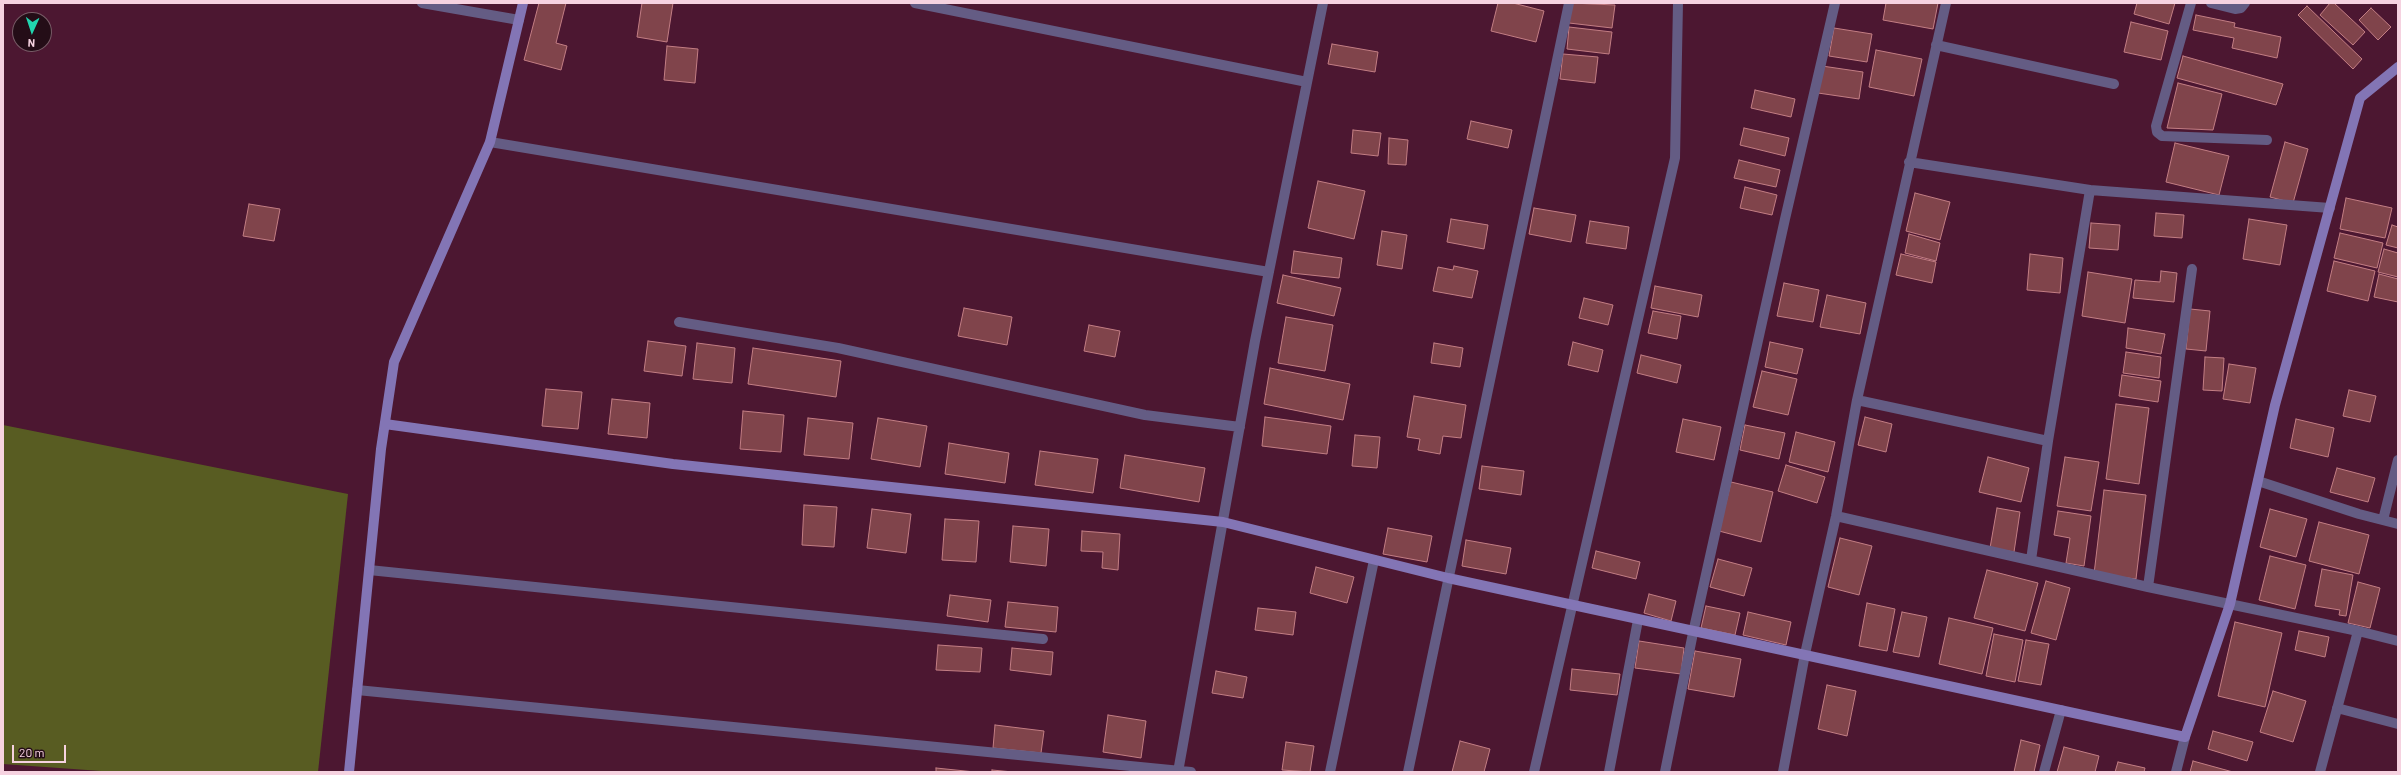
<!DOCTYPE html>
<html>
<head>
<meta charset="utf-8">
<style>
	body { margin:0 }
	#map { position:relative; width:2401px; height:775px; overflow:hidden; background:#4c1731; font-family:Barlow,sans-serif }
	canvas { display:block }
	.frame { position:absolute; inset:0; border:4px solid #f6d2e0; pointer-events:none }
	.north { position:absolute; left:12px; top:12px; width:40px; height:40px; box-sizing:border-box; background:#240d17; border:1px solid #785c67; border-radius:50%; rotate:183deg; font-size:11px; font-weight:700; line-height:16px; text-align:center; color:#f6d2e0 }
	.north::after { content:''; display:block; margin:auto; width:14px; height:18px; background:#21d5af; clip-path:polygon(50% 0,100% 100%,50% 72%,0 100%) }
	.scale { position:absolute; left:12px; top:745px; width:54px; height:18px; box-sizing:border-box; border:2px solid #f6d2e0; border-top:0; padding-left:5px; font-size:12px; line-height:14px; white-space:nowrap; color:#f6d2e0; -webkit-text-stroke:3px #240d17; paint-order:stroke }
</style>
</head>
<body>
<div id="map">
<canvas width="2401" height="775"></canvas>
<div class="frame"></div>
<div class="north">N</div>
<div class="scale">20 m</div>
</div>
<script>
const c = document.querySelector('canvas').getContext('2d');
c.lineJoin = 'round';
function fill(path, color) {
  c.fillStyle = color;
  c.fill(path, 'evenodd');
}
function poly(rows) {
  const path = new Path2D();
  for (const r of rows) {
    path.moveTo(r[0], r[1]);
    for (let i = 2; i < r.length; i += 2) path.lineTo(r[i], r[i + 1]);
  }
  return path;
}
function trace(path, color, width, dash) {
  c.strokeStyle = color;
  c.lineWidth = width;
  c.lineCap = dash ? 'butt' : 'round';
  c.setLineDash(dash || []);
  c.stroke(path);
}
fill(poly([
	[3,425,348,494,318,772,115,772,3,764]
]), '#585c22');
const building = poly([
	[539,3,566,3,556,43,567,46,561,70,524,60,539,3],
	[642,3,673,3,667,42,637,37,642,3],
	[1498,3,1513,3,1544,11,1536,42,1491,31,1498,3],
	[1571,3,1615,5,1612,28,1569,23,1571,3],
	[1886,3,1938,3,1933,29,1883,20,1886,3],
	[2137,3,2175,3,2169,24,2134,14,2137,3],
	[2330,3,2334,3,2365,32,2353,45,2320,15,2330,3],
	[2307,6,2362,59,2353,69,2298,15,2307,6],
	[2371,8,2391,27,2378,40,2359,20,2371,8],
	[2196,15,2235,23,2234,27,2281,37,2277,58,2232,48,2234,38,2193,30,2196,15],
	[2131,22,2168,31,2161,60,2124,52,2131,22],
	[1569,27,1612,32,1609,54,1567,49,1569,27],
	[1834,28,1872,34,1867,62,1829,56,1834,28],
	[1332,44,1378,52,1375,72,1328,64,1332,44],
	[667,46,698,49,695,83,664,80,667,46],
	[1876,50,1922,59,1914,96,1869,87,1876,50],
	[1563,54,1598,57,1595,83,1560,79,1563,54],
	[2183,56,2283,84,2276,105,2177,78,2183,56],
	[1822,66,1863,72,1859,99,1818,93,1822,66],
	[2178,83,2222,94,2213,130,2167,128,2178,83],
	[1755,90,1795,99,1791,117,1751,108,1755,90],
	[1471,121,1512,130,1508,148,1467,139,1471,121],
	[1744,128,1789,138,1785,156,1740,145,1744,128],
	[1353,130,1381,133,1378,156,1351,153,1353,130],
	[1389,138,1408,140,1406,165,1388,164,1389,138],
	[2285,142,2308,149,2293,203,2270,197,2285,142],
	[2175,143,2229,156,2219,195,2166,182,2175,143],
	[1739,160,1780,170,1776,187,1734,178,1739,160],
	[1318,181,1365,191,1354,239,1308,228,1318,181],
	[1745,187,1777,195,1772,215,1740,208,1745,187],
	[1915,193,1950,202,1940,240,1906,231,1915,193],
	[2346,198,2392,208,2385,238,2340,229,2346,198],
	[249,204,280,209,274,241,243,236,249,204],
	[1534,208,1576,215,1571,242,1529,234,1534,208],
	[2156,213,2184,215,2182,238,2154,236,2156,213],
	[1451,219,1488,225,1484,249,1447,242,1451,219],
	[2249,219,2287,225,2280,265,2243,259,2249,219],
	[1590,221,1629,227,1626,249,1586,243,1590,221],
	[2091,223,2120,225,2118,250,2089,248,2091,223],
	[2392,225,2398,227,2398,248,2386,245,2392,225],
	[1382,231,1407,235,1402,269,1377,265,1382,231],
	[2340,233,2383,243,2377,268,2334,258,2340,233],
	[1909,234,1940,243,1936,261,1905,253,1909,234],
	[2384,249,2398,253,2398,277,2378,272,2384,249],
	[1294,251,1342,258,1339,278,1291,273,1294,251],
	[1901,254,1936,262,1932,283,1896,275,1901,254],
	[2030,254,2063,258,2060,293,2027,290,2030,254],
	[2334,261,2375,271,2368,301,2327,291,2334,261],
	[1454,266,1478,271,1472,298,1433,291,1438,267,1453,270,1454,266],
	[2161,271,2177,273,2174,302,2133,298,2135,280,2160,282,2161,271],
	[2088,272,2132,279,2125,323,2082,316,2088,272],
	[2379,274,2398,279,2398,302,2374,297,2379,274],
	[1283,275,1341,288,1334,316,1277,303,1283,275],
	[1784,283,1819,290,1813,322,1777,316,1784,283],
	[1655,286,1702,295,1698,317,1651,308,1655,286],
	[1827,295,1866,303,1860,334,1820,327,1827,295],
	[1584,298,1613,305,1608,325,1579,318,1584,298],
	[964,308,1012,317,1007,345,958,336,964,308],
	[2190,309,2210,311,2206,351,2186,349,2190,309],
	[1653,311,1681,316,1677,339,1648,333,1653,311],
	[1286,317,1333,325,1325,371,1278,363,1286,317],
	[1089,325,1120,331,1115,357,1084,351,1089,325],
	[2128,328,2165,334,2161,354,2126,348,2128,328],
	[648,341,686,346,682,376,644,371,648,341],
	[1573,342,1603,350,1598,372,1568,365,1573,342],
	[1770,342,1803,349,1797,374,1765,367,1770,342],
	[697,343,735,348,732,383,693,379,697,343],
	[1434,343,1463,348,1460,367,1431,363,1434,343],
	[753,348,841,361,836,397,748,384,753,348],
	[2126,352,2161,357,2159,378,2123,373,2126,352],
	[1641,355,1681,365,1677,383,1637,373,1641,355],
	[2205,357,2224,358,2222,391,2203,390,2205,357],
	[2229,364,2256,368,2250,403,2223,399,2229,364],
	[1270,368,1350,384,1343,420,1264,404,1270,368],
	[1762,371,1797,379,1788,415,1753,407,1762,371],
	[2122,375,2161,381,2158,402,2119,396,2122,375],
	[546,389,582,392,578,429,542,426,546,389],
	[2349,390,2376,396,2370,422,2343,416,2349,390],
	[1414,396,1466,405,1461,438,1443,436,1440,454,1418,450,1420,439,1407,437,1414,396],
	[612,399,650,403,647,438,608,434,612,399],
	[2116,404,2149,408,2139,484,2106,479,2116,404],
	[743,411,784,415,781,452,740,449,743,411],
	[1265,417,1331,426,1327,454,1262,446,1265,417],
	[1865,417,1892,424,1886,452,1858,445,1865,417],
	[808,418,853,423,849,459,804,455,808,418],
	[878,418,927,426,920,467,871,459,878,418],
	[1683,419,1721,427,1714,460,1676,452,1683,419],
	[2296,419,2334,428,2328,457,2290,448,2296,419],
	[1745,425,1785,433,1779,459,1740,450,1745,425],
	[1796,432,1835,442,1828,472,1789,462,1796,432],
	[1355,435,1380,437,1377,468,1352,466,1355,435],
	[949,443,1009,453,1005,483,945,474,949,443],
	[1040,451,1098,459,1093,493,1035,485,1040,451],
	[1125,455,1205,468,1199,502,1120,488,1125,455],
	[1988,457,2029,468,2021,502,1979,492,1988,457],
	[2065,457,2099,462,2091,511,2057,506,2065,457],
	[1786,465,1825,477,1817,503,1778,491,1786,465],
	[1482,466,1524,471,1521,495,1479,489,1482,466],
	[2337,468,2375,478,2368,502,2330,492,2337,468],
	[1731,482,1773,492,1761,542,1719,531,1731,482],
	[2104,490,2146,495,2136,579,2094,574,2104,490],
	[804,505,837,507,834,547,802,545,804,505],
	[1997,508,2020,512,2014,552,1990,548,1997,508],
	[872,509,911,514,906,553,867,548,872,509],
	[2270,509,2307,519,2296,557,2260,547,2270,509],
	[2058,511,2091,516,2084,566,2066,563,2070,538,2054,535,2058,511],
	[945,519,979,521,976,562,942,560,945,519],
	[2319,522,2369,535,2359,574,2309,561,2319,522],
	[1013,526,1049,529,1046,566,1010,562,1013,526],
	[1388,528,1432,536,1427,562,1383,554,1388,528],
	[1082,531,1120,534,1118,570,1102,568,1103,552,1081,551,1082,531],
	[1840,538,1872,546,1859,595,1828,587,1840,538],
	[1466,540,1511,548,1506,574,1462,566,1466,540],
	[1596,551,1640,562,1636,579,1592,568,1596,551],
	[2270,556,2306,565,2295,609,2259,600,2270,556],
	[1718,559,1752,568,1744,596,1710,587,1718,559],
	[1316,567,1354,577,1347,603,1310,593,1316,567],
	[2322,569,2353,575,2346,616,2339,615,2340,610,2315,606,2322,569],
	[1987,570,2038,583,2025,631,1974,618,1987,570],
	[2046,581,2070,588,2056,640,2031,633,2046,581],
	[2358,582,2380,588,2370,628,2348,623,2358,582],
	[1649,594,1676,601,1671,621,1644,613,1649,594],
	[950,595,991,600,988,622,947,616,950,595],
	[1008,602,1058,607,1056,632,1005,627,1008,602],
	[1867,603,1895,609,1887,651,1859,646,1867,603],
	[1706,606,1740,613,1735,635,1701,628,1706,606],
	[1258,608,1296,612,1293,635,1255,630,1258,608],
	[1748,612,1791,622,1786,645,1743,635,1748,612],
	[1902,612,1927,617,1919,657,1893,652,1902,612],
	[1949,618,1993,628,1982,674,1939,664,1949,618],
	[2235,622,2282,633,2265,707,2218,696,2235,622],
	[2299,631,2329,637,2325,657,2295,650,2299,631],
	[1994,634,2023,640,2015,682,1986,676,1994,634],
	[2026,640,2049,644,2041,685,2018,681,2026,640],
	[1639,641,1684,648,1681,674,1635,668,1639,641],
	[938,645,982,648,980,672,936,670,938,645],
	[1012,648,1053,652,1051,675,1010,670,1012,648],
	[1695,651,1741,659,1734,697,1688,689,1695,651],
	[1572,669,1620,674,1617,695,1570,690,1572,669],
	[1216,671,1247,677,1243,698,1212,693,1216,671],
	[1827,685,1856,691,1847,736,1818,729,1827,685],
	[2273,691,2306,701,2293,742,2260,732,2273,691],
	[1108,715,1146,721,1141,758,1103,752,1108,715],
	[995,725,1044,731,1041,753,993,748,995,725],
	[2213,731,2253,742,2247,761,2208,749,2213,731],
	[2021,740,2040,745,2034,772,2014,772,2021,740],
	[1460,741,1490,749,1484,772,1452,772,1460,741],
	[1286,742,1314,746,1310,772,1282,770,1286,742],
	[2064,747,2099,756,2095,772,2057,772,2064,747],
	[2193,761,2233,772,2190,772,2193,761],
	[2118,762,2145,768,2144,772,2115,772,2118,762],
	[936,768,975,772,936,772,936,768],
	[992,770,1013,772,992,772,992,770]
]);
fill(building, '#80444b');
trace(building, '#c37e84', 1);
trace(poly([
	[422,3,519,20],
	[915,3,1307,82],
	[2191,3,2156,126,2157,132,2162,136,2267,140],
	[2211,3,2235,9,2241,8,2245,3],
	[1936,45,2114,84],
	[490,142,1269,272],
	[1909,162,2090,190,2330,208],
	[679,322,838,348,1145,415,1240,427],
	[1857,400,2048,441],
	[2258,481,2359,514,2398,524],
	[1836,516,2148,587,2358,631,2320,772],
	[2383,520,2398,460],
	[2031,560,2048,441,2090,190],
	[369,570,1043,639],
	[2148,587,2192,269],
	[2358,631,2398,641],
	[357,690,1191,772],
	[2337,708,2398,724],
	[1178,772,1255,341,1323,3],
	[1330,772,1374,560],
	[1408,772,1569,3],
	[1534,772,1675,158,1678,3],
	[1609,772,1638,620],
	[1665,772,1693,633,1785,219,1835,3],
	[1783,772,1805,654,1836,516,1857,400,1946,3],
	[2044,772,2061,710],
	[2176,772,2185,737]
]), '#645c84', 10);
trace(poly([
	[385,424,673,464,1223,522,1448,578,2185,737,2230,604,2275,405,2360,98,2398,67],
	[349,772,381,449,394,362,490,142,523,3]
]), '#8375b5', 10);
</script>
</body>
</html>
